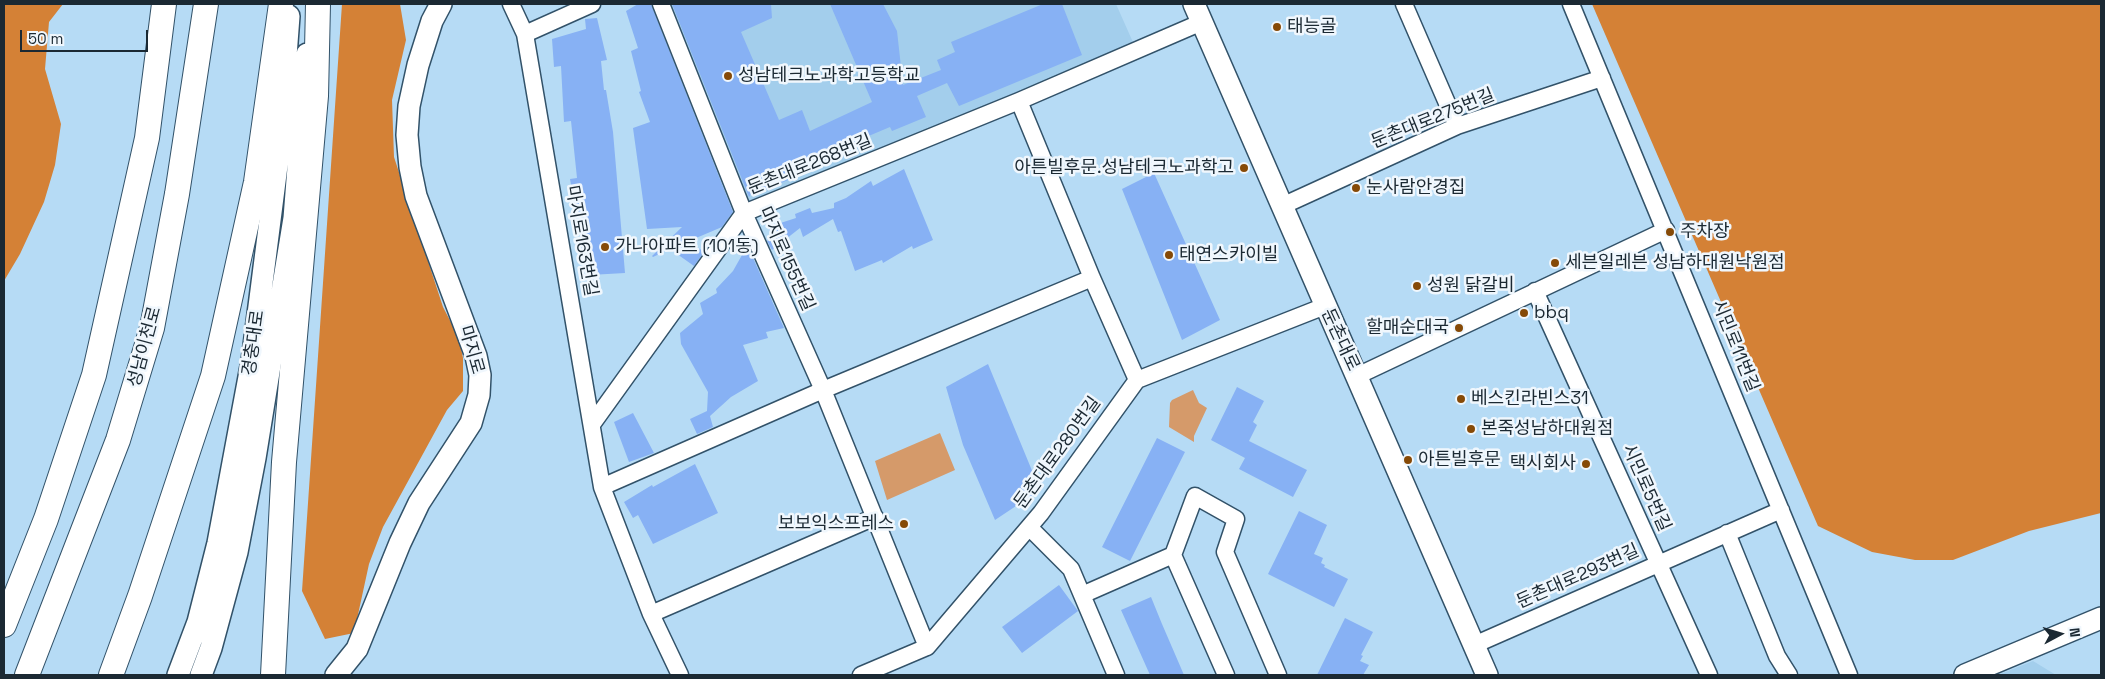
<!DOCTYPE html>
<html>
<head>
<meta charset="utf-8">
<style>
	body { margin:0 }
	#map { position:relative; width:2105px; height:679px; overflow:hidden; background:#b6dbf5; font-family:"Space Grotesk",sans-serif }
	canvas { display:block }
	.frame { position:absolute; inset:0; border:5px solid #1b2933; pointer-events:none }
	.north { position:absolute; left:2035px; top:609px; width:50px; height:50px; -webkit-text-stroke:4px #f0f7fd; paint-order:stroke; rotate:84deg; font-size:14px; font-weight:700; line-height:20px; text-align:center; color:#1b2933 }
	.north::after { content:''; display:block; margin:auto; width:18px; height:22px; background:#1b2933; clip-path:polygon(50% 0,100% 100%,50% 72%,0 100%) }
	.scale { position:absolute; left:20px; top:30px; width:128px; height:22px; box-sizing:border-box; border:2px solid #1b2933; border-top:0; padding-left:6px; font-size:15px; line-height:18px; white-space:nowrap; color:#1b2933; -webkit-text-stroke:4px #f0f7fd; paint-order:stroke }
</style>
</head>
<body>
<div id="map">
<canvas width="2105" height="679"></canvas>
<div class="frame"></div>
<div class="north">N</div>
<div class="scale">50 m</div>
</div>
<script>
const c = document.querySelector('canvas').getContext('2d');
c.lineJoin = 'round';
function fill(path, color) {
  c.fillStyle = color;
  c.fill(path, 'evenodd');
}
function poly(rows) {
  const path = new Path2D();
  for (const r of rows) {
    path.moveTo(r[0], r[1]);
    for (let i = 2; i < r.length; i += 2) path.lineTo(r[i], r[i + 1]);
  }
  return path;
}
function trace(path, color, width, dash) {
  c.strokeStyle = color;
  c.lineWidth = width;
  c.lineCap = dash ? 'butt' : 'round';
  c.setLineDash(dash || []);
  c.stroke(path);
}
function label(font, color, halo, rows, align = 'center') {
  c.font = font + ' "Space Grotesk","Noto Sans KR",sans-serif';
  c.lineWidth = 5;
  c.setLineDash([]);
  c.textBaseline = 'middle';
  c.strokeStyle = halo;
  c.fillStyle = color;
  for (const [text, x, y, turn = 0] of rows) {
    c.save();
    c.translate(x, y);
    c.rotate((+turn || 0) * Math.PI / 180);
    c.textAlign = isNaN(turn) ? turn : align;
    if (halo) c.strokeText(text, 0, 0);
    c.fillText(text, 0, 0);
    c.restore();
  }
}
fill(poly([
	[661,4,1116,4,1136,49,744,213],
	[2033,661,2056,675,1998,675]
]), '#a3ceec');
fill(poly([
	[1193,390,1199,403,1207,408,1194,436,1194,442,1169,427,1170,403,1172,400],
	[940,433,955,470,887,500,875,461]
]), '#d59a6a');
fill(poly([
	[4,4,63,4,49,22,45,69,61,124,55,165,44,202,20,254,4,281],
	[342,4,400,4,406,40,392,100,394,157,443,307,459,338,463,358,463,391,447,410,383,527,369,564,354,633,325,639,302,591],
	[1592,4,2101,4,2101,513,2029,531,1953,560,1915,560,1872,552,1818,526]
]), '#d48136');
fill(poly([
	[638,4,651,4,733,212,722,227,689,241,704,252,694,266,670,249,653,257,652,256,682,227,647,229,633,128,650,122,639,92,641,91,631,51,638,48,626,11],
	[672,4,771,4,772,18,741,32,779,120,802,110,810,131,872,102,830,4,883,4,897,31,903,85,941,70,937,60,955,52,951,42,1043,4,1062,4,1082,55,959,106,947,83,917,96,926,117,892,131,890,127,802,164,806,172,752,196,751,194,749,197],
	[597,18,607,60,601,61,604,90,606,90,613,132,625,273,590,275,585,211,576,213,570,179,577,178,571,121,564,122,561,66,554,67,552,39,586,29,585,19],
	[904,169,933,240,913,249,912,246,883,263,882,260,855,271,841,231,838,232,833,219,803,237,800,228,772,250,767,241,773,238,768,227,796,218,795,214,810,208,812,213,834,208,834,203,846,198,871,181,873,186],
	[1154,173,1220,320,1182,340,1122,189],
	[750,251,784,328,766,332,768,338,743,345,758,381,731,397,710,416,713,427,697,434,690,419,707,411,708,392,681,344,680,333,703,314,700,303,717,293,716,289,733,271,742,255],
	[988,364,1040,490,995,520,963,445,946,387],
	[1237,387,1264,401,1253,422,1257,425,1249,441,1307,470,1293,497,1239,469,1245,458,1211,440],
	[633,413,654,453,629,462,614,422],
	[1157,438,1185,452,1130,561,1102,547],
	[695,464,718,513,653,544,638,515,633,518,624,502,652,485,653,487],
	[1299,511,1327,525,1314,554,1323,558,1321,563,1325,565,1324,567,1348,579,1334,607,1268,574],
	[1059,585,1078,611,1022,653,1002,627],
	[1151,597,1162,624,1184,675,1150,675,1121,610],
	[1345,618,1373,632,1361,655,1363,656,1360,661,1369,665,1363,675,1317,675]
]), '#87b1f4');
const minor = poly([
	[511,4,525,34,602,487,651,614,680,675],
	[661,4,744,213,823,390,927,647],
	[1404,4,1457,126],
	[1571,4,1849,675],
	[525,34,592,4],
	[1019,101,1092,278,1137,380],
	[1282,206,1457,126,1602,78],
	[1535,291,1709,675],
	[1357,376,1666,230],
	[593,423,744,213,1019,101,1202,22],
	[602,487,823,390,1092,278],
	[1029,527,1071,569,1116,675],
	[1727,533,1777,656,1789,675],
	[1173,555,1195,496,1236,519,1225,552,1278,675],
	[1082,595,1173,555,1226,675],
	[651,614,875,517],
	[1474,645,1781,510],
	[861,675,927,647,1041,513,1137,380,1325,306]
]);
const major = poly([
	[1194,4,1487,675],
	[178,675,198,622,218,543,252,361,279,150,289,16],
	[201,675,211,648,237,552,255,458,294,218,307,54],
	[336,675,357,649,400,543,419,503,471,423,479,395,480,375,476,356,416,196,410,167,407,135,409,106,418,65,432,21,441,4],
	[1965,675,2101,618]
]);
const highway = poly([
	[4,625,46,519,94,375,147,138,164,4],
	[27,675,118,440,152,328,177,194,206,4],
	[111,675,140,596,213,376,256,182,281,4],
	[273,675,284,462,316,96,318,4]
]);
trace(minor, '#325269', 19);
trace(major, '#325269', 24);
trace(highway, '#325269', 26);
trace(minor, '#fff', 16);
trace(major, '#fff', 21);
trace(highway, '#fff', 24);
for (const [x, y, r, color] of [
	[1277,27,5,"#864a07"],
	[728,76,5,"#864a07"],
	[1244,168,5,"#864a07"],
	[1356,188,5,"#864a07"],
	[1670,232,5,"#864a07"],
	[605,247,5,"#864a07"],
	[1169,255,5,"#864a07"],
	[1555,263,5,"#864a07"],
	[1417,286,5,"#864a07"],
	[1524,313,5,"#864a07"],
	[1459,328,5,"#864a07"],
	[1461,399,5,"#864a07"],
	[1471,429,5,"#864a07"],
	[1408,460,5,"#864a07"],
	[1586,464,5,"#864a07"],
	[904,524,5,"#864a07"]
]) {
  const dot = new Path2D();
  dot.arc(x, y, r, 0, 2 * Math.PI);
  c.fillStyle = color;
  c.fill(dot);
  trace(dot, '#f0f7fd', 2);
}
label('18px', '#1b2933', '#f0f7fd', [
	["태능골",1287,27],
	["성남테크노과학고등학교",738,76],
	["아튼빌후문.성남테크노과학고",1234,168,"right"],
	["눈사람안경집",1366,188],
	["주차장",1680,232],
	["가나아파트 (101동)",615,247],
	["태연스카이빌",1179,255],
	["세븐일레븐 성남하대원낙원점",1565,263],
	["성원 닭갈비",1427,286],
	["bbq",1534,313],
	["할매순대국",1449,328,"right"],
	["베스킨라빈스31",1471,399],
	["본죽성남하대원점",1481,429],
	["아튼빌후문",1418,460],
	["택시회사",1576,464,"right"],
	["보보익스프레스",894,524,"right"]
], 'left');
label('18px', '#1b2933', '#f0f7fd', [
	["둔촌대로275번길",1433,119,-22],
	["둔촌대로268번길",810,165,-22],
	["마지로163번길",581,241,80],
	["마지로155번길",786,259,66],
	["둔촌대로",1340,340,65],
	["경충대로",254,343,-82],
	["시민로11번길",1735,346,68],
	["성남이천로",145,347,-75],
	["마지로",471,350,74],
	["둔촌대로280번길",1058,453,-54],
	["시민로5번길",1646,488,66],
	["둔촌대로293번길",1578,577,-24]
]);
</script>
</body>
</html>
